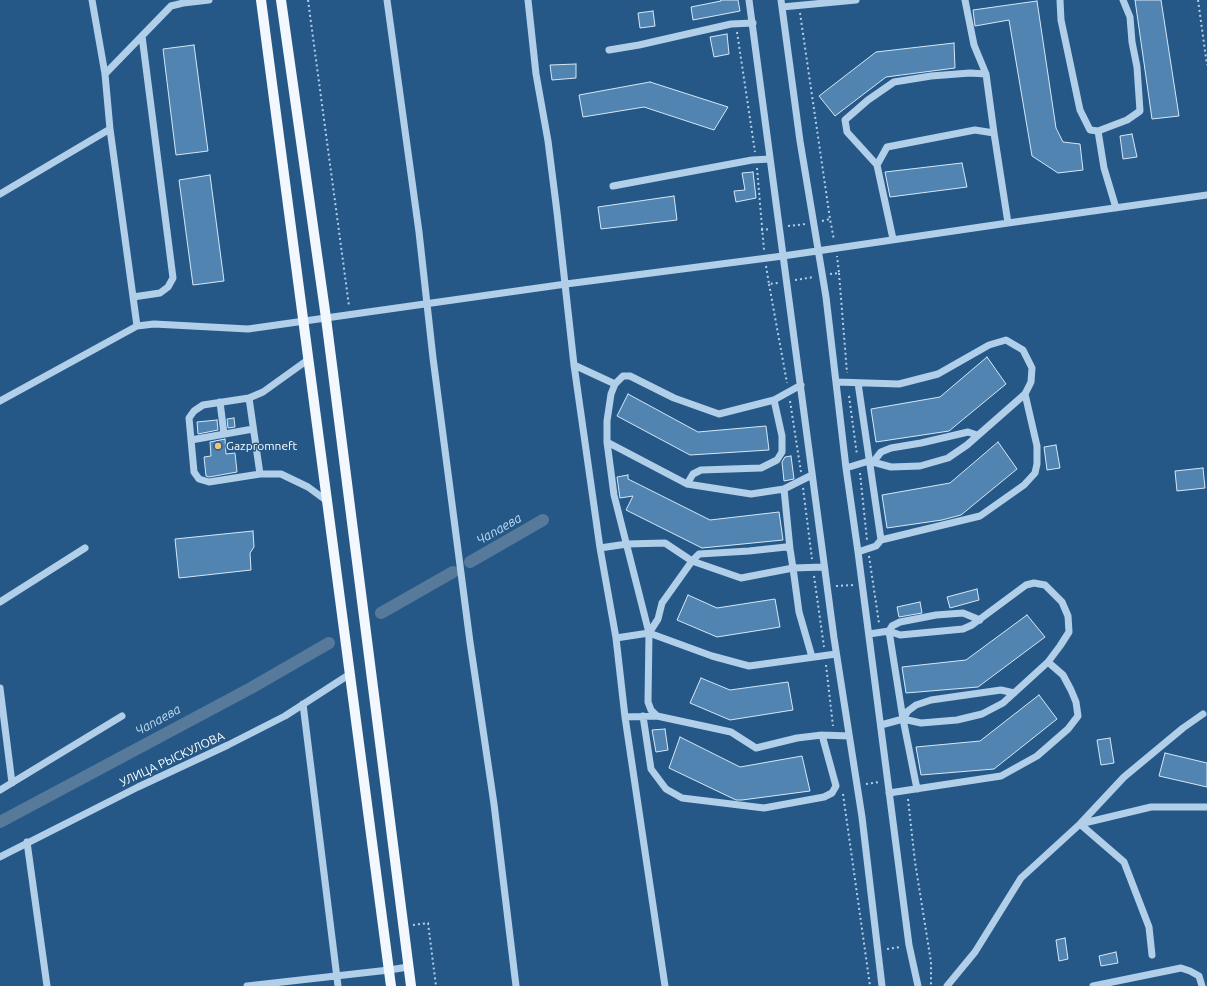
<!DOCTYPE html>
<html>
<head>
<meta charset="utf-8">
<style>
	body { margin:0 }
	canvas { display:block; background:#255887 }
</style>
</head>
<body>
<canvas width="1207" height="986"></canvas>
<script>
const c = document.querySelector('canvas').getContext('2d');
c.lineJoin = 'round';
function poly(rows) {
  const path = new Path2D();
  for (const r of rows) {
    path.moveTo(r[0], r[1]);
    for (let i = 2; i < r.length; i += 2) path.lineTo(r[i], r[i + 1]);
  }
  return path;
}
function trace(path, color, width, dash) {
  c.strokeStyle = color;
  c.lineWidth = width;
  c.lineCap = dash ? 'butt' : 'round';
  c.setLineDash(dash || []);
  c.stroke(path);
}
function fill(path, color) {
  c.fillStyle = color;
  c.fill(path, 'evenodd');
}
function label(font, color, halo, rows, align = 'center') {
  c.font = font + ' Ubuntu,sans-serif';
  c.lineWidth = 3;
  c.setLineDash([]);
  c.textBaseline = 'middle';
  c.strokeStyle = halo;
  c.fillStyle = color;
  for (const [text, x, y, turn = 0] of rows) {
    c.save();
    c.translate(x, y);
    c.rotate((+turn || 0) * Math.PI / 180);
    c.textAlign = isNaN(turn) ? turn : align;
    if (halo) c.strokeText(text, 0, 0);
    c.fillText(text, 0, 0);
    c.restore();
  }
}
trace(poly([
	[470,562,543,520],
	[381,613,453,572],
	[0,822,251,688,329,643]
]), '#577a9b', 12);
const building = poly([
	[721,0,738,0,740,11,693,20,691,7,721,1,721,0],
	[1135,0,1161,0,1179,116,1152,119,1135,0],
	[1037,1,1056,128,1063,142,1080,144,1083,170,1058,173,1032,156,1009,20,975,26,973,10,1037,1],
	[653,11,655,26,640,28,638,13,653,11],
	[727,34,729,54,714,57,710,37,727,34],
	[954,43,955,68,886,77,835,116,819,96,876,52,954,43],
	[194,45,208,151,176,155,163,49,194,45],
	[576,64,576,78,552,80,550,65,576,64],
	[650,82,728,107,714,130,644,107,583,117,579,95,650,82],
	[1132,134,1137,157,1123,159,1120,136,1132,134],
	[962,163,967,187,890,197,885,172,962,163],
	[753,172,756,198,736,202,734,191,745,190,742,173,753,172],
	[210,175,224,281,193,285,179,180,210,175],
	[674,196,677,220,601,229,598,207,674,196],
	[987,357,1006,384,949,431,876,442,871,409,940,397,987,357],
	[628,394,698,432,766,426,769,450,690,455,617,416,628,394],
	[234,418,235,427,228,428,227,419,234,418],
	[217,420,218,430,198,434,197,422,217,420],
	[225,439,226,454,235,453,237,472,209,477,206,476,204,457,211,456,210,442,225,439],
	[998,442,1017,469,961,515,942,520,887,528,882,495,950,483,998,442],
	[1056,445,1060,468,1047,470,1044,447,1056,445],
	[791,456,794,479,784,481,782,462,785,457,791,456],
	[1203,468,1205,488,1177,491,1175,471,1203,468],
	[628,475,628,479,710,520,779,512,783,540,702,548,626,510,633,496,620,498,617,477,628,475],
	[253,531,254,547,250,553,251,570,179,578,175,539,253,531],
	[977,589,979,600,950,608,947,597,977,589],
	[688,595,717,608,775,599,780,627,717,637,677,620,688,595],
	[920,602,922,613,899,617,897,607,920,602],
	[1027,615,1045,637,978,687,906,693,902,667,966,660,1027,615],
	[701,678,730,690,788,682,793,710,730,720,690,703,701,678],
	[1039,695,1057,719,994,769,921,775,916,747,980,741,1039,695],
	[665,729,668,750,656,752,652,730,665,729],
	[680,737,740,767,802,756,810,791,742,800,736,800,669,768,680,737],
	[1110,738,1114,763,1101,765,1097,740,1110,738],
	[1165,753,1207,763,1207,787,1159,776,1165,753],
	[1065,938,1068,959,1059,961,1056,940,1065,938],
	[1116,952,1118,963,1101,966,1099,956,1116,952]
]);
fill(building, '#5184b1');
trace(building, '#d5e7f7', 1);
trace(poly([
	[308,0,349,306],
	[1198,0,1207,65],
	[800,13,830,219,834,240],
	[737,32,755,152],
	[757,168,764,250],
	[822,221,830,219],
	[788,226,806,224],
	[761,230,770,229],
	[766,266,769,284,778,283],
	[839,273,847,373],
	[830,274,839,273,837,256],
	[795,280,814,277],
	[769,284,787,383],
	[849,396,857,455],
	[790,401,801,472],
	[860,473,867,540],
	[803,488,812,559],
	[869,556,879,623],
	[814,576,824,647],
	[836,586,854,585],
	[826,665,833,726],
	[866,784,880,782],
	[843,794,870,986],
	[908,799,915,862,931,962,931,986],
	[413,925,428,923,436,986],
	[887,949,900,947]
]), '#b1cfe9', 2, [2, 3]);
trace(poly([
	[387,0,419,232,433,358,470,642,494,804,516,986],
	[528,0,536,74,548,141,557,212,574,365,600,548,616,638,625,717,665,986],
	[749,0,834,638,862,817,882,986],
	[781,0,800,141,826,297,846,468,858,552,909,945,918,986],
	[965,0,974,45,986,74,994,133],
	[1060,0,1061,20,1080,110,1090,130,1098,131,1127,120,1140,111,1137,67,1132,42,1130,17,1123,0],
	[782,7,856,0],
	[609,50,639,45,731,24,753,23],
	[105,74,171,6,183,3,209,0],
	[110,129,137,326],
	[1098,131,1104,168,1116,208],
	[877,165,847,132,845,120,868,100,894,82,931,76,970,73,986,74],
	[613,186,752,160,770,159],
	[0,194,110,129,105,74,92,0],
	[893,239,877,165,887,147,975,130,994,133,1008,223],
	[133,297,160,293,168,287,173,278,142,36],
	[309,359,263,392,249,398,203,405,194,411,189,418,194,472,199,479,209,482,260,474,281,474,308,487,327,501],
	[574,365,615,384],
	[836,382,899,384,938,374,989,345,1006,340,1023,350,1032,368,1031,382,1025,394,967,445,948,458,920,466,891,467,869,461,846,468],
	[858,383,881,540],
	[249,398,260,474],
	[0,401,137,326,154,324,248,329,566,284,783,256,1008,223,1207,195],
	[220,402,224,434],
	[191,440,253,429],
	[607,442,687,484,751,494,784,489,812,475],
	[874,461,881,452,891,448,921,443,968,432,977,435],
	[687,484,693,474,701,470,761,468,777,460,782,452,782,436,774,400],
	[784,489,790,549],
	[600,548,627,544,665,543,692,561,741,578,793,568,790,549,786,547,749,551,699,554,692,561,662,603,658,619,649,633],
	[858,552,876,546,881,540,980,516,1024,485,1035,473,1037,464,1037,446,1025,394],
	[0,602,85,548],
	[869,634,889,631,900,635,963,629,972,625,1026,585,1034,583,1045,585,1062,602,1068,616,1069,632,1060,646,1048,662,1003,703,982,714,957,720,921,723,903,719,881,725],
	[616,638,649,633,712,656,749,666,836,654],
	[812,657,799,612,793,568,824,567],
	[0,688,12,783],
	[303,704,338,986],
	[643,716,651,769,666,789,682,798,764,808,824,797,832,793,836,786,822,735],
	[657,716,651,710,648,702,649,633,614,495,607,442,607,421,611,394,615,384,623,376,630,376,674,398,719,414,774,400,801,385],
	[625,717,657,716,731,732,756,748,797,738,822,735,849,736],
	[903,719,908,711,916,705,931,700,1001,690,1014,693],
	[917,789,903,719,889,631,892,626,900,622,936,615,963,613,980,620],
	[0,790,122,716],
	[889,793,1001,776,1037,756,1068,729,1078,716,1076,702,1071,690,1063,675,1048,662],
	[27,842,47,986],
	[0,857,138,787,228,745,285,716,350,674],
	[1152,955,1149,927,1124,862,1080,824,1151,807,1207,807],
	[247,986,389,970,408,967],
	[947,986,975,952,1021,878,1080,824,1124,777,1183,728,1203,714],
	[1093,986,1181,968,1190,971,1199,976,1202,986]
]), '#b1cfe9', 7);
trace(poly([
	[261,0,391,986],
	[281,0,326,318,411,986]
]), '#f3f8fe', 10);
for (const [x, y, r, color] of [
	[218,446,4,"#f3c475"]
]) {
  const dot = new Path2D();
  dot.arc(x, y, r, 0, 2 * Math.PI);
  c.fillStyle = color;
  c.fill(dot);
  trace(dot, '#255887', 1.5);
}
label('12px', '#fff', '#255887', [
	["Gazpromneft",226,446]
], 'left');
label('12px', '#fff', '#255887', [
	["УЛИЦА РЫСКУЛОВА",172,759,-25]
]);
label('italic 13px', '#bcd8f0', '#255887', [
	["Чапаева",499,529,-30],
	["Чапаева",158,720,-29]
]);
</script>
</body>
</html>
